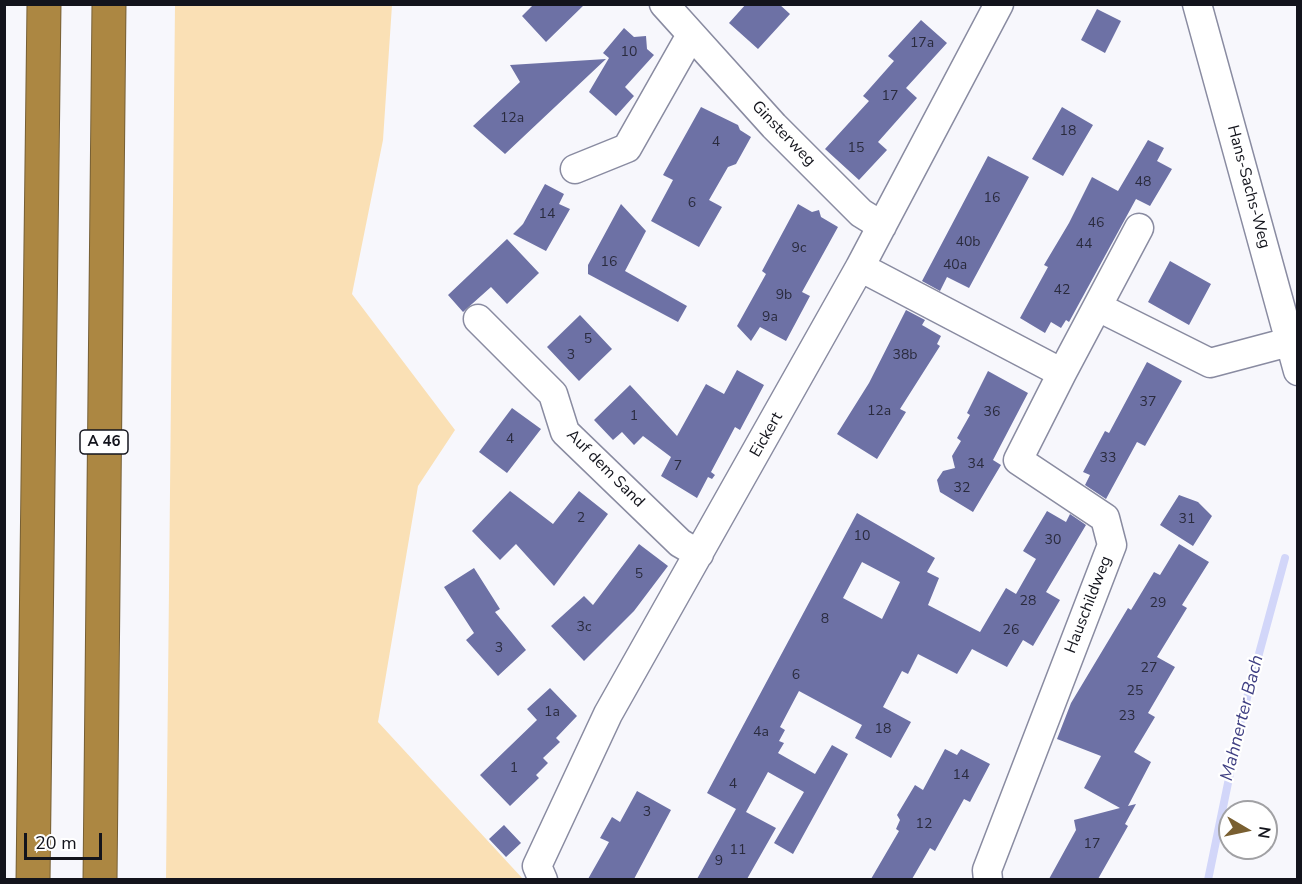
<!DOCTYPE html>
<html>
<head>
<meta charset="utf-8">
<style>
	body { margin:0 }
	#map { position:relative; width:1302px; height:884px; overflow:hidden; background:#f7f7fc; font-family:"Nunito Sans",sans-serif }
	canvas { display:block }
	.frame { position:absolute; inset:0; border:6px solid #13141c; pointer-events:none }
	.north { position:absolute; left:1218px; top:800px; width:60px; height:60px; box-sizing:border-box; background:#fff; border:2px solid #a1a1a4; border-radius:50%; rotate:99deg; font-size:16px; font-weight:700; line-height:24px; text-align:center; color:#13141c }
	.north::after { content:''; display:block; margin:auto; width:21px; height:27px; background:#795f31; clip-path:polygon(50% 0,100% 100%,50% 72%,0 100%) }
	.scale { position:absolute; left:24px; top:833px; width:78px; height:27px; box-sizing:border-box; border:3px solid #13141c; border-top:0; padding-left:8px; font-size:18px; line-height:21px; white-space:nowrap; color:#13141c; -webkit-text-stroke:4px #fff; paint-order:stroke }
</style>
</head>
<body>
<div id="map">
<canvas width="1302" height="884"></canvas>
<div class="frame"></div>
<div class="north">N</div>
<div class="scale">20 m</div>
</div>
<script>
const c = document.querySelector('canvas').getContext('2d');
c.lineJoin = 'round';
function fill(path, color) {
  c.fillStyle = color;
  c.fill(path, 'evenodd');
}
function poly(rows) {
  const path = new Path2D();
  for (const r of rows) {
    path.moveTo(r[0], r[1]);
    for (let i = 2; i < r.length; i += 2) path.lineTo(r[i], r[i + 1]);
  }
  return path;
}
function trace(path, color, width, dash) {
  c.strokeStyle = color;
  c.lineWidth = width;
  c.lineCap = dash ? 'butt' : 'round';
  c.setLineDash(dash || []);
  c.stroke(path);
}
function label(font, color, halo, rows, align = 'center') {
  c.font = font + ' "Nunito Sans",sans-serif';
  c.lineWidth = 4.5;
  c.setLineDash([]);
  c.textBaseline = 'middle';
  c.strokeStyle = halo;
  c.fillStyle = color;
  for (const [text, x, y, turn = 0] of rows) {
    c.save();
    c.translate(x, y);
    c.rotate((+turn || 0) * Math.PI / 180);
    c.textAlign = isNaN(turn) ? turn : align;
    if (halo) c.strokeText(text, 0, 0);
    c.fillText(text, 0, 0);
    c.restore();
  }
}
fill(poly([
	[175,5,392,5,383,140,352,294,455,430,418,486,378,722,523,879,166,879]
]), '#fae0b5');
trace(poly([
	[1208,880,1241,720,1285,558]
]), '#d2d6f9', 8);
fill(poly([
	[534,4,585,4,546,42,522,16],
	[746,4,779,4,790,14,758,49,729,23],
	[1097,9,1121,21,1105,53,1081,40],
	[921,20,947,43,906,88,917,98,878,142,887,150,859,180,825,149,869,101,863,96,894,61,888,56],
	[624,28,634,37,646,36,647,49,654,55,625,87,634,96,616,116,589,92,609,58,603,53],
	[606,59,505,154,473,126,520,82,510,65],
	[701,107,738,125,740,130,751,137,736,164,728,167,709,200,722,207,699,247,651,221,673,180,663,175],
	[1062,107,1093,125,1063,176,1032,159],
	[1148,140,1164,148,1157,161,1172,169,1150,206,1136,199,1069,322,1066,320,1061,328,1051,322,1045,333,1020,318,1048,267,1044,265,1069,223,1092,177,1118,191],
	[988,156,1029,177,969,288,947,277,940,291,922,281],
	[545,184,564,194,559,204,570,209,546,251,513,234,523,224],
	[621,204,646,231,625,271,687,306,678,322,588,274,588,265],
	[798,204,812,212,819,210,821,217,838,227,802,292,810,296,786,341,760,327,751,341,737,326,766,274,762,271],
	[507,239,539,273,507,304,491,287,463,312,448,295],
	[1170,261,1211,284,1189,325,1148,302],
	[906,310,925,320,922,325,941,336,937,344,940,346,900,409,906,412,877,459,837,434,869,383],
	[580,315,612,349,579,381,547,347],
	[1147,362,1182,381,1145,446,1137,442,1106,499,1085,485,1090,475,1083,472,1105,431,1109,433],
	[737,370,764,385,740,430,735,427,711,472,715,475,712,479,708,477,697,498,661,476,671,457,643,436,634,445,622,432,613,440,594,420,630,385,677,436,706,384,724,394],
	[988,371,1028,393,993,460,1001,465,973,512,940,492,937,480,943,471,955,468,952,456,961,441,957,438,970,415,967,413],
	[512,408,541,429,507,473,479,452],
	[510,491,553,524,579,491,608,514,554,586,516,544,500,560,472,531],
	[1179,495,1198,502,1212,516,1193,546,1160,525],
	[1047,511,1066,522,1070,514,1086,525,1046,592,1060,600,1033,646,1023,640,1007,667,972,649,957,674,918,654,908,674,902,671,883,707,911,722,891,758,855,738,862,725,799,691,780,727,785,730,779,741,784,743,778,753,815,774,832,745,848,754,793,854,774,843,804,792,768,772,746,812,776,828,747,879,697,879,736,809,707,793,857,513,935,558,927,572,939,578,928,605,980,632,1006,588,1016,594,1036,559,1023,551],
	[862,562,900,582,882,619,843,598],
	[639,544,668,566,634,611,584,661,551,626,584,596,593,605],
	[1179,544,1209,562,1182,605,1187,608,1157,657,1175,667,1148,713,1155,717,1134,752,1151,762,1128,806,1136,804,1125,824,1128,826,1098,879,1049,879,1076,830,1074,820,1120,808,1084,788,1101,756,1057,739,1071,703,1128,608,1131,610,1154,572,1160,575],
	[474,568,500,609,495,612,526,650,498,676,466,640,474,633,444,587],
	[550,688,577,716,556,738,560,742,543,758,548,763,536,775,539,778,510,806,480,775,537,720,527,709],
	[945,749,957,755,961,749,990,764,970,802,964,799,935,851,930,848,912,879,871,879,899,831,896,829,900,820,897,815,915,785,923,790],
	[637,791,671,810,634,879,588,879,609,842,600,838,612,817,620,822],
	[504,825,521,843,506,857,489,839]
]), '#6d71a5');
const minor = poly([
	[664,4,774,126,861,213,882,226],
	[1197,4,1298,371],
	[575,169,627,148,691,35],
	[860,267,1062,373,1018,460,1105,518,1112,545,987,870,988,880],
	[1098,307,1210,363,1289,342],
	[478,319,553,394,565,432,680,543,699,554],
	[1062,373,1139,228],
	[543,880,537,866,608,714,860,267,999,4]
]);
const motorway = poly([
	[33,880,44,4],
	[100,880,109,4]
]);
trace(minor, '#898ba1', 31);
trace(motorway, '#765f35', 35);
trace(minor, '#fff', 28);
trace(motorway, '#ac8742', 33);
label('14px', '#2a2b3e', null, [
	["17a",922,44],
	["10",629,53],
	["17",890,97],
	["12a",512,119],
	["18",1068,132],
	["4",716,143],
	["15",856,149],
	["48",1143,183],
	["16",992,199],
	["6",692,204],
	["14",547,215],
	["46",1096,224],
	["40b",968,243],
	["44",1084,245],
	["9c",799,249],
	["16",609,263],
	["40a",955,266],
	["42",1062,291],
	["9b",784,296],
	["9a",770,318],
	["5",588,340],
	["3",571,356],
	["38b",905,356],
	["37",1148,403],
	["12a",879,412],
	["36",992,413],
	["1",634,417],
	["4",510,440],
	["33",1108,459],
	["34",976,465],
	["7",678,467],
	["32",962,489],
	["2",581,519],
	["31",1187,520],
	["10",862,537],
	["30",1053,541],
	["5",639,575],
	["28",1028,602],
	["29",1158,604],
	["8",825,620],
	["3c",584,628],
	["26",1011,631],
	["3",499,649],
	["27",1149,669],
	["6",796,676],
	["25",1135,692],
	["1a",552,713],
	["23",1127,717],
	["18",883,730],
	["4a",761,733],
	["1",514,769],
	["14",961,776],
	["4",733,785],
	["3",647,813],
	["12",924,825],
	["17",1092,845],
	["11",738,851],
	["9",719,862]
]);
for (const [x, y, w] of [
	[104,442,48]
]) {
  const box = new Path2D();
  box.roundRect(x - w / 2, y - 12, w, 24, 4.5);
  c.fillStyle = '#fff';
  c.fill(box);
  trace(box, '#13141c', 1.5);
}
label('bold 15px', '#13141c', null, [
	["A 46",104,442]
]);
label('16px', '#13141c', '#fff', [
	["Ginsterweg",783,134,46],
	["Hans-Sachs-Weg",1248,187,75],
	["Eickert",767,435,-60],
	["Auf dem Sand",605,469,45],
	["Hauschildweg",1089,605,-69]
]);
label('italic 18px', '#3e3e82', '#fff', [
	["Mahnerter Bach",1243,718,-76]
]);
</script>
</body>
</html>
